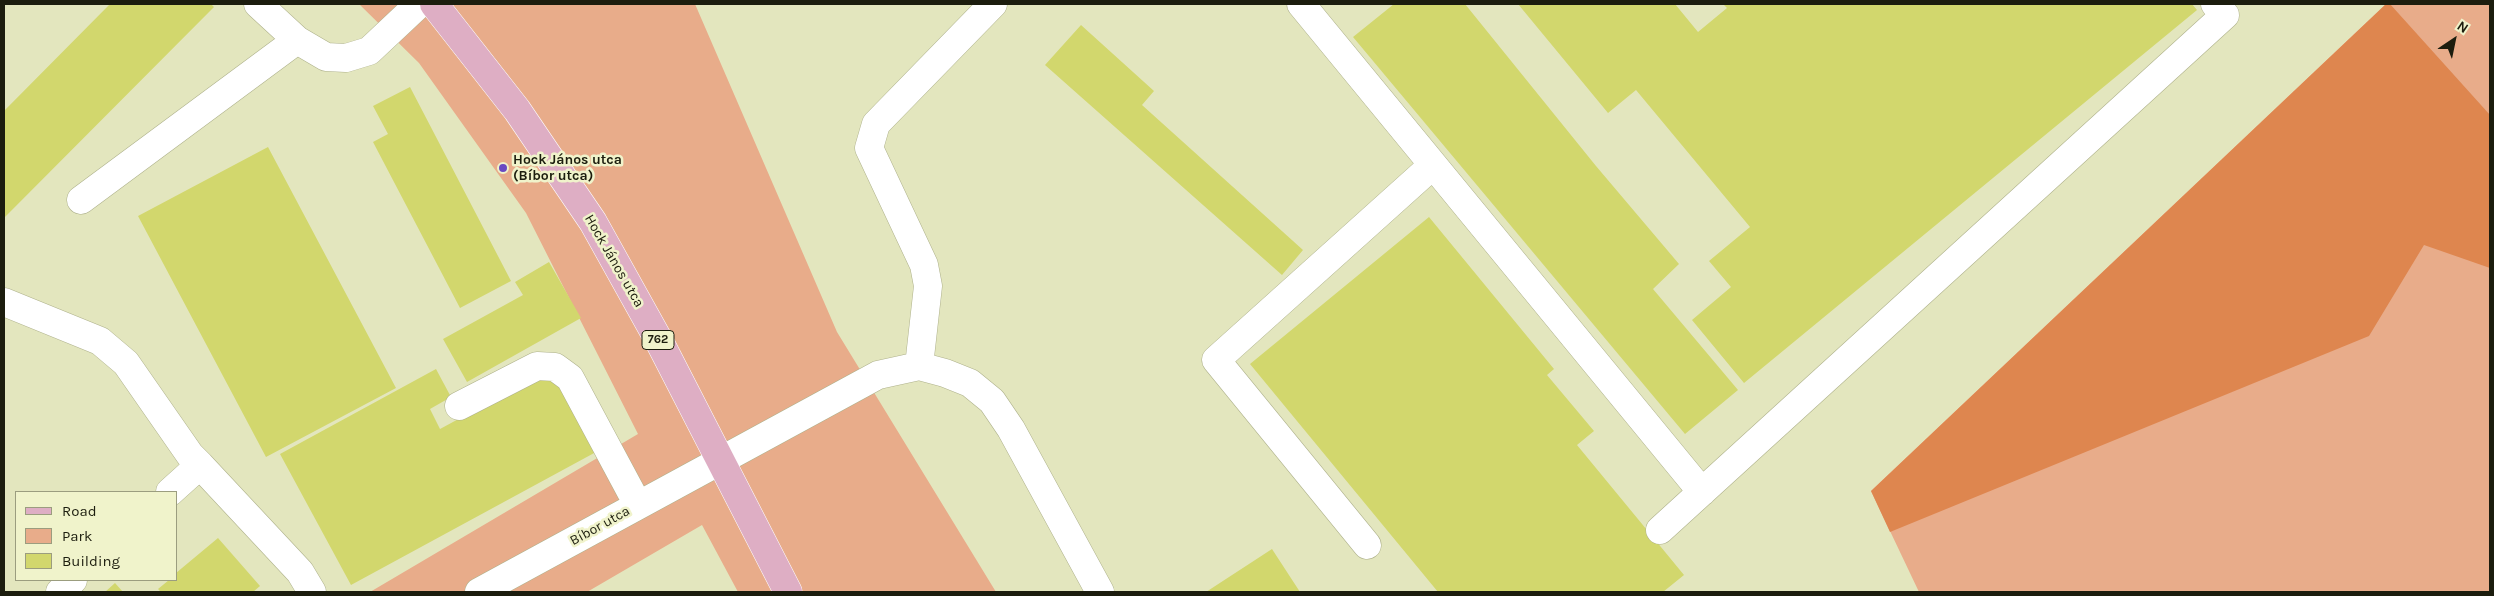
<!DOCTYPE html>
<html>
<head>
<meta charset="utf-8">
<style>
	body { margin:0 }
	#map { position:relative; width:2494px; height:596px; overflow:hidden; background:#e3e6be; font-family:Karla,sans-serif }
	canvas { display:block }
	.frame { position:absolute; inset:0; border:5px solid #1c1d0e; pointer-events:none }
	.legend { position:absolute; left:15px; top:491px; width:162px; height:90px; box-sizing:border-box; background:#f0f3cb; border:1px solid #9b9d7f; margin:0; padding:6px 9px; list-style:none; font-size:15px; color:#1c1d0e }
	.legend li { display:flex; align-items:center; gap:10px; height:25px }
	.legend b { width:25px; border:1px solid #9b9d7f }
	.north { position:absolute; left:2429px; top:15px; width:50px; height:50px; -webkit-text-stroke:4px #f0f3cb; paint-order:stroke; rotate:34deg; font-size:14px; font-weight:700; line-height:20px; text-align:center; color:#1c1d0e }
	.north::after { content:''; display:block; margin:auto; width:18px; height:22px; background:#1c1d0e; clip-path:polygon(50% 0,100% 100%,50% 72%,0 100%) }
</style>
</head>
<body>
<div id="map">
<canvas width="2494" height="596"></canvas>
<div class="frame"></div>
<ul class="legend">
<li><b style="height:6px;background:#deaec4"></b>Road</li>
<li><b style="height:14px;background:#e8ac8a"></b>Park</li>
<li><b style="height:14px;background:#d2d76d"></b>Building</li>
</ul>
<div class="north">N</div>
</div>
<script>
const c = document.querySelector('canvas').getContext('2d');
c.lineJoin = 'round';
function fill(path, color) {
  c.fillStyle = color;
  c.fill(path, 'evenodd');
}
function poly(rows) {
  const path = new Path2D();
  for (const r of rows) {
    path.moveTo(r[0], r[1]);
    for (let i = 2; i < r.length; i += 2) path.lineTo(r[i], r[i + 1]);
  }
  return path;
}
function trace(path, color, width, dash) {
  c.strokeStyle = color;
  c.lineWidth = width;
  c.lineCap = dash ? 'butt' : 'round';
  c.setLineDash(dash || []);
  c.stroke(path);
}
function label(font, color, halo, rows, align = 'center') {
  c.font = font + ' Karla,sans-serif';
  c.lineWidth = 5;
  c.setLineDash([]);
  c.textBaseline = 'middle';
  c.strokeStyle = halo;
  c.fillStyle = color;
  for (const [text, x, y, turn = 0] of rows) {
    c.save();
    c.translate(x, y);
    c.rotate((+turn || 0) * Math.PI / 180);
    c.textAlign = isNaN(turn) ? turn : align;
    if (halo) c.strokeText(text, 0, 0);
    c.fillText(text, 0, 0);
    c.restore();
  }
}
fill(poly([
	[359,4,695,4,837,332,996,592,738,592,702,525,587,592,370,592,638,434,526,213,419,63],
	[2386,4,2490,4,2490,592,1919,592,1871,491]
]), '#e8ac8a');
fill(poly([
	[2386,4,2390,4,2490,115,2490,268,2424,245,2369,336,1890,532,1871,491]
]), '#de864f');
fill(poly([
	[110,4,211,4,214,7,4,218,4,111],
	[1394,4,1465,4,1596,166,1679,264,1653,289,1738,390,1685,434,1353,37],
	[1518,4,1675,4,1698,32,1727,8,1723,4,2192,4,2197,10,1744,383,1692,320,1731,287,1709,261,1750,227,1636,90,1608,113],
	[1081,25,1154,91,1142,105,1303,250,1282,275,1045,65],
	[410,87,511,281,460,308,373,142,388,134,373,106],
	[268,147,396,388,266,457,138,216],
	[1429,217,1554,369,1547,375,1594,431,1577,445,1684,575,1663,592,1438,592,1250,364],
	[549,262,581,318,467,382,443,339,523,295,515,282],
	[436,369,451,397,430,409,440,429,551,369,596,452,351,585,280,454],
	[218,538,260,586,253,592,161,592,158,589,169,580,176,580,176,573],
	[1272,549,1300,592,1206,592],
	[115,583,123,592,105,592]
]), '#d2d76d');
const minor = poly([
	[258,4,297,40,326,57,346,58,369,51,419,4],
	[1301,4,1702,492],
	[81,200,297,40],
	[4,302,100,341,126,363,190,455,200,465],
	[919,366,928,286,924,265,869,148,876,124,993,4],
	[459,406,537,366,555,367,570,378,638,505],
	[170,492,200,465,300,572,312,592],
	[1660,530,2225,15,2215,4],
	[1367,545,1216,360,1433,165],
	[60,592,73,580],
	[479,592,878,375,919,366,945,373,970,383,992,401,1011,429,1100,592]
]);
const major = poly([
	[434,4,517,110,593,222,657,337,788,592]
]);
trace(minor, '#aeb18b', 29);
trace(major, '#fff', 29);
trace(minor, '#fff', 28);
trace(major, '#deaec4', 28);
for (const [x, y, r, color] of [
	[503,168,5,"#6a4ac2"]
]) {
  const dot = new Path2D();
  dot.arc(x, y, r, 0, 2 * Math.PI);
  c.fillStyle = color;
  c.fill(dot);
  trace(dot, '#f0f3cb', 2);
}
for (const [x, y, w] of [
	[658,340,32]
]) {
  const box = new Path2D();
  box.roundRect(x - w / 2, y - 9.5, w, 19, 4);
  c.fillStyle = '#f0f3cb';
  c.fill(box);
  trace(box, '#1c1d0e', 1);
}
label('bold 12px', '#1c1d0e', null, [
	["762",658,340]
]);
label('bold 14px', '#1c1d0e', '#f0f3cb', [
	["Hock János utca",513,160],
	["(Bíbor utca)",513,176]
], 'left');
label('14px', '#1c1d0e', '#f0f3cb', [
	["Hock János utca",614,261,60],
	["Bíbor utca",600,526,-29]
]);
</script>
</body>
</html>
